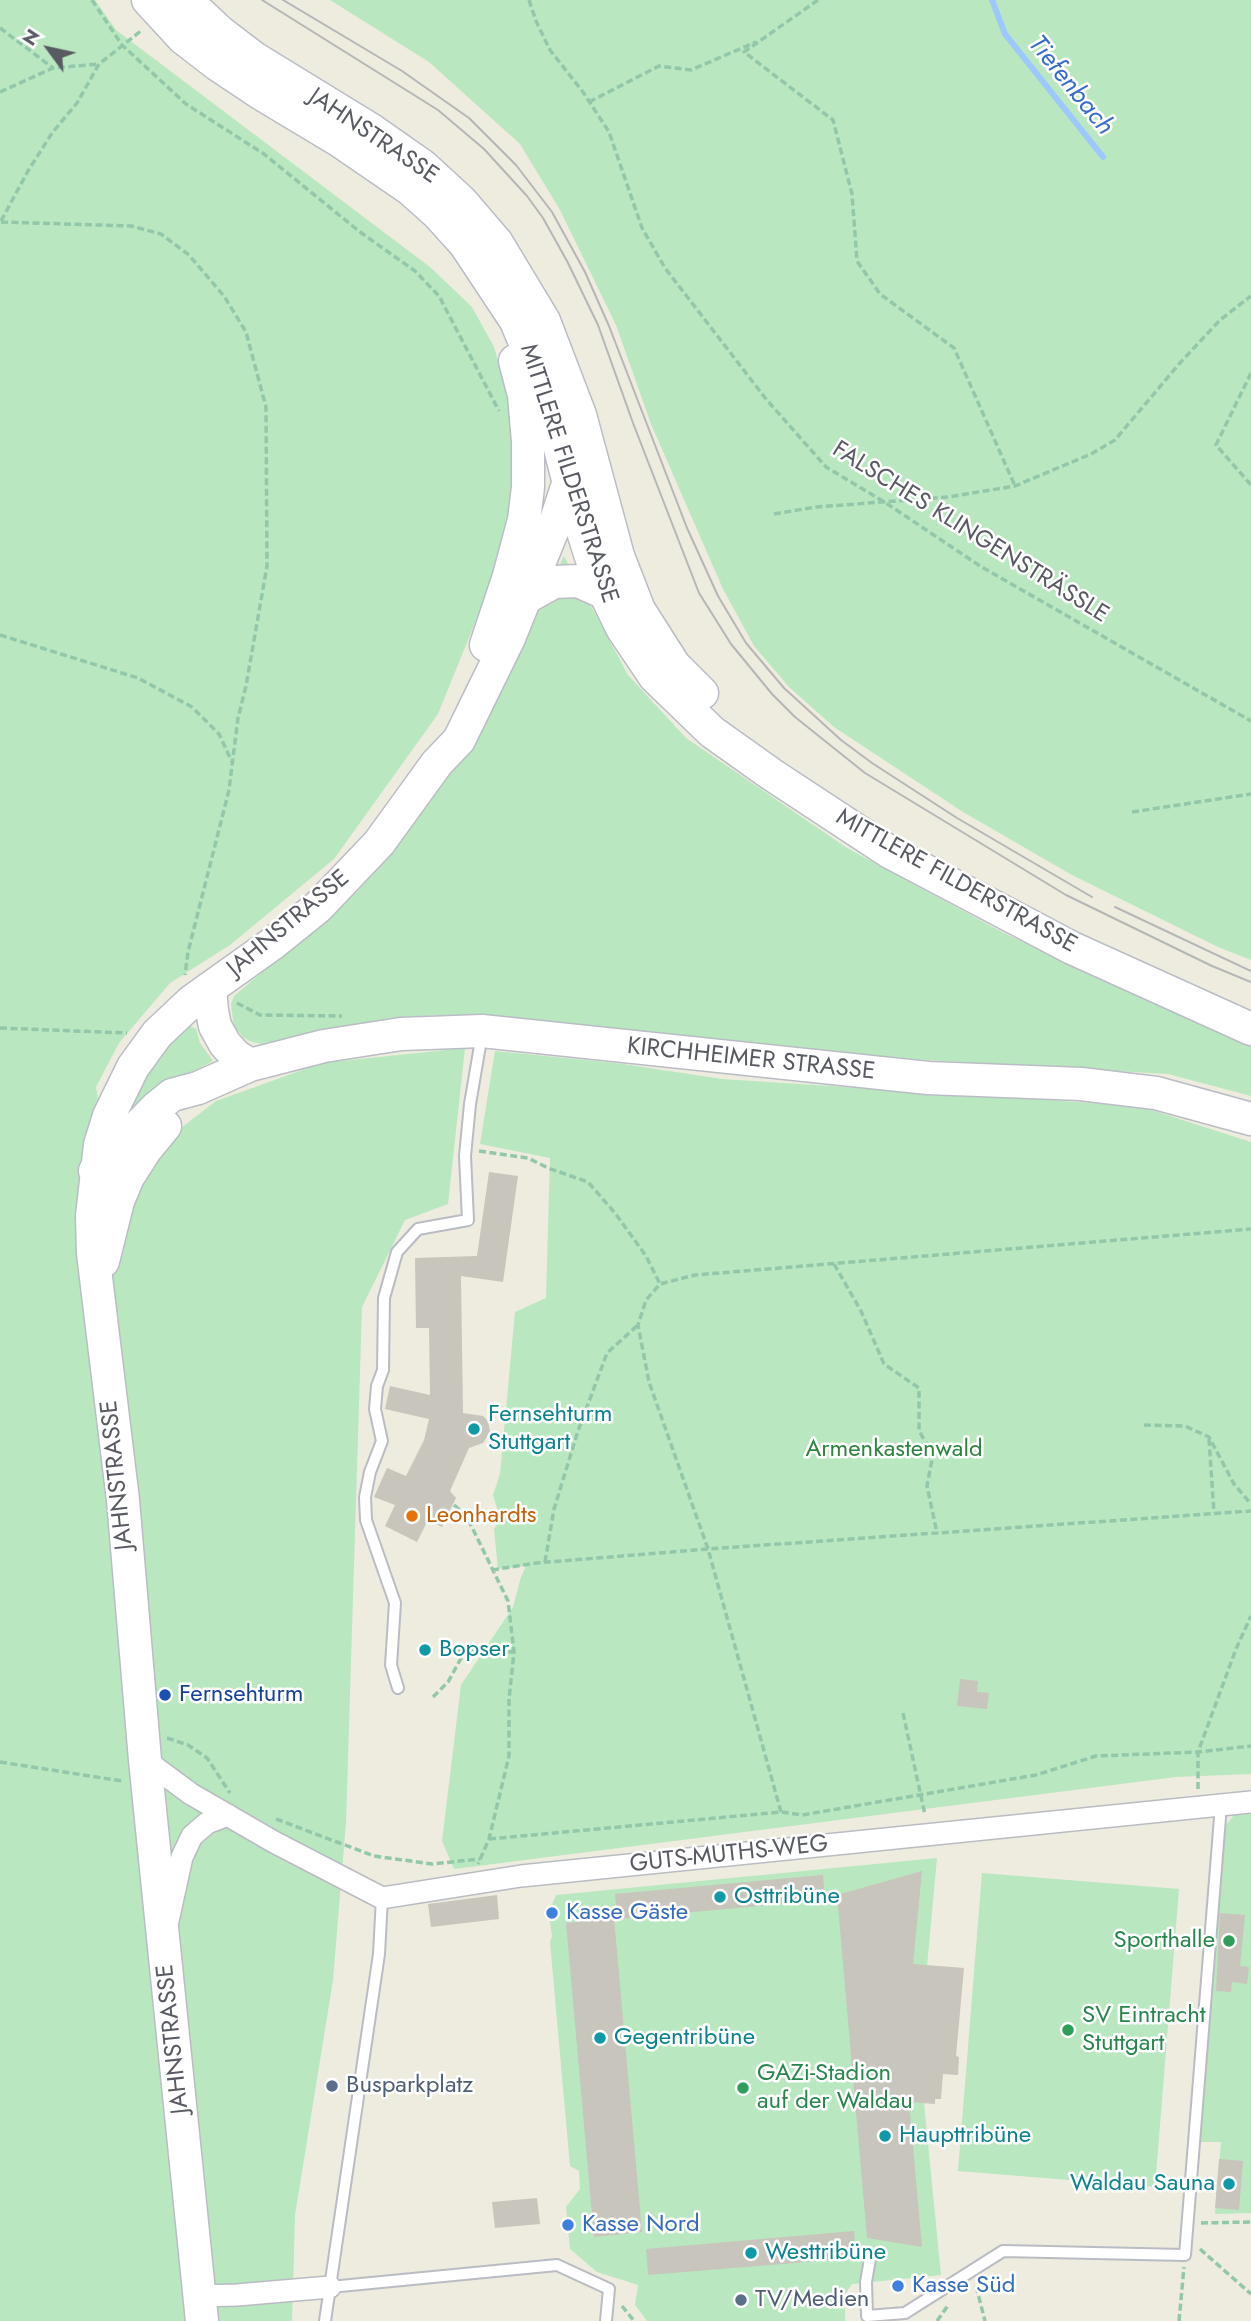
<!DOCTYPE html>
<html>
<head>
<meta charset="utf-8">
<style>
	body { margin:0 }
	#map { position:relative; width:1251px; height:2321px; overflow:hidden; background:#edecdf; font-family:Jost,sans-serif }
	canvas { display:block }
	.north { position:absolute; left:14px; top:14px; width:70px; height:70px; -webkit-text-stroke:5px #fff; paint-order:stroke; rotate:303deg; font-size:19px; font-weight:700; line-height:28px; text-align:center; color:#585b62 }
	.north::after { content:''; display:block; margin:auto; width:24px; height:32px; background:#585b62; clip-path:polygon(50% 0,100% 100%,50% 72%,0 100%) }
</style>
</head>
<body>
<div id="map">
<canvas width="1251" height="2321"></canvas>
<div class="north">N</div>
</div>
<script>
const c = document.querySelector('canvas').getContext('2d');
c.lineJoin = 'round';
function fill(path, color) {
  c.fillStyle = color;
  c.fill(path, 'evenodd');
}
function poly(rows) {
  const path = new Path2D();
  for (const r of rows) {
    path.moveTo(r[0], r[1]);
    for (let i = 2; i < r.length; i += 2) path.lineTo(r[i], r[i + 1]);
  }
  return path;
}
function trace(path, color, width, dash) {
  c.strokeStyle = color;
  c.lineWidth = width;
  c.lineCap = dash ? 'butt' : 'round';
  c.setLineDash(dash || []);
  c.stroke(path);
}
function label(font, color, halo, rows, align = 'center') {
  c.font = font + ' Jost,sans-serif';
  c.lineWidth = 5;
  c.setLineDash([]);
  c.textBaseline = 'middle';
  c.strokeStyle = halo;
  c.fillStyle = color;
  for (const [text, x, y, turn = 0] of rows) {
    c.save();
    c.translate(x, y);
    c.rotate((+turn || 0) * Math.PI / 180);
    c.textAlign = isNaN(turn) ? turn : align;
    if (halo) c.strokeText(text, 0, 0);
    c.fillText(text, 0, 0);
    c.restore();
  }
}
fill(poly([
	[0,0,95,0,116,30,430,267,472,307,494,347,508,393,519,514,438,714,334,859,230,945,170,983,119,1043,96,1087,108,1164,163,1142,216,1101,322,1063,465,1048,448,1204,405,1220,362,1307,346,1822,333,1980,295,2215,292,2321,0,2321],
	[330,0,1251,0,1251,960,1218,947,1072,875,963,812,834,727,789,687,754,646,723,589,651,424,616,325,560,210,520,144,429,62],
	[564,556,628,675,686,738,847,848,1002,932,1139,997,1251,1045,1251,1096,1168,1074,875,1057,578,1025,465,1016,433,1015,315,1033,262,1044,252,1042,244,1038,234,1027,231,1004,234,996,358,891,419,816,474,740],
	[188,1025,196,1029,200,1043,213,1061,187,1075,145,1107,125,1116,158,1058],
	[495,1051,616,1063,722,1079,1139,1106,1251,1142,1251,1774,1176,1777,454,1869,442,1841,461,1685,513,1607,521,1577,526,1566,498,1569,494,1529,500,1519,493,1495,500,1474,515,1312,546,1298,550,1158,480,1144],
	[1251,1814,1251,2213,1215,2214,1221,2142,1200,2142,1226,1825,1234,1815],
	[937,1858,919,2053,941,2275,852,2284,845,2294,845,2321,647,2321,635,2305,638,2285,597,2272,570,2249,566,2207,580,2189,579,2171,570,2166,550,1942,552,1936,550,1922,547,1916,556,1895],
	[982,1873,1179,1889,1155,2187,958,2171]
]), '#b9e7bf');
trace(poly([
	[992,0,1005,34,1103,157]
]), '#9dc7ff', 6);
fill(poly([
	[489,1172,518,1176,503,1282,461,1276,463,1413,483,1416,488,1421,490,1432,483,1443,469,1448,450,1491,456,1498,442,1527,428,1520,417,1542,385,1526,395,1505,374,1497,387,1468,406,1476,424,1440,429,1419,385,1409,390,1386,430,1395,429,1328,416,1328,415,1258,477,1256],
	[960,1679,978,1681,977,1692,989,1693,987,1709,957,1706],
	[922,1871,913,1964,964,1968,956,2056,959,2057,958,2075,943,2074,941,2099,935,2099,935,2104,909,2102,922,2247,867,2238,837,1895],
	[823,1875,825,1900,617,1919,615,1894],
	[497,1895,499,1919,431,1927,428,1904],
	[1220,1913,1245,1915,1240,1966,1249,1967,1247,1984,1232,1982,1231,1992,1216,1991],
	[614,1918,642,2232,594,2237,566,1923],
	[1219,2159,1243,2161,1239,2210,1215,2208],
	[537,2198,540,2224,495,2228,492,2202],
	[854,2231,856,2258,648,2275,646,2249]
]), '#c8c5bc');
const service = poly([
	[398,1688,391,1665,395,1603,366,1520,365,1497,370,1472,382,1441,375,1409,377,1386,383,1370,384,1298,397,1252,418,1229,468,1220,465,1156,470,1104,482,1034],
	[870,2259,866,2282,867,2316,905,2313,1003,2251,1185,2255,1221,1805],
	[330,2287,557,2265,609,2289,606,2321],
	[325,2321,379,1954,382,1898]
]);
const minor = poly([
	[145,1760,191,1794,274,1842,382,1898,521,1876,1251,1802],
	[168,1921,182,1857,192,1836,207,1823,228,1815],
	[199,2296,237,2295,330,2287]
]);
const secondary = poly([
	[148,0,183,38,218,65,260,93,340,141,410,189,438,214,465,244,516,321,526,345,547,399,576,510,593,563,605,593,622,628,655,677,712,732,771,774,888,851,1072,948,1251,1029],
	[186,0,220,32,254,58,373,131,423,166,461,201,497,243,544,321,580,415,618,556,639,610,674,665,702,693],
	[527,597,554,582,578,581,605,593],
	[486,645,509,576,524,520,528,487,528,442,524,395,515,361],
	[210,988,212,1011,215,1026,225,1044,236,1056,250,1065],
	[95,1171,156,1108,172,1095,198,1088,250,1065,324,1046,401,1034,482,1031,928,1078,1081,1084,1156,1093,1251,1119],
	[103,1261,118,1201,128,1177,146,1149,165,1126],
	[202,2321,145,1760,123,1500,93,1253,92,1216,100,1145,109,1116,133,1067,157,1034,192,1001,272,944,318,907,379,843,437,763,459,740,509,638,553,529,569,481,580,415]
]);
trace(service, '#babcc3', 14);
trace(minor, '#babcc3', 24);
trace(secondary, '#babdc5', 35);
trace(poly([
	[92,0,122,45,186,104,264,154,360,232,415,271,439,296,499,411],
	[529,0,536,21,550,50,583,92,609,132,642,228,665,268,766,399,826,467,886,503,980,566,1251,721],
	[818,0,744,52,833,120,852,194,857,261,880,294,954,348,1015,486],
	[0,28,53,68],
	[0,92,53,68,99,64],
	[589,102,659,66,691,70,756,42],
	[1,221,28,171,52,133,77,103,99,64,142,30],
	[1,222,131,226,161,234,189,255,224,296,246,332,266,407,267,566,246,686,238,718,229,790,188,952,185,975],
	[1251,373,1216,445,1251,485],
	[774,514,816,507,948,497,1015,486,1091,454,1115,440,1179,364,1220,320,1251,296],
	[0,635,138,678,192,707,219,734,232,762],
	[1132,812,1251,794],
	[237,1003,260,1015,342,1016],
	[0,1028,127,1033],
	[479,1151,528,1158,548,1168,588,1182,615,1213,646,1256,660,1284],
	[834,1264,861,1311,884,1364,919,1388,919,1431,933,1454,927,1486,937,1533],
	[1144,1425,1185,1426,1209,1437,1234,1484,1251,1504],
	[1209,1439,1214,1513],
	[454,1505,466,1515,508,1601,514,1652,509,1699,509,1756,489,1839,478,1864],
	[545,1562,554,1509,578,1431,607,1353,638,1325],
	[492,1570,536,1563,708,1549,1251,1511],
	[456,1650,514,1652],
	[433,1697,448,1682,465,1651],
	[903,1713,925,1815],
	[167,1738,188,1745,207,1758,230,1793],
	[0,1762,122,1781],
	[1198,1789,1198,1752,1236,1649,1251,1616],
	[781,1812,708,1549,649,1382,638,1325,646,1300,660,1284,695,1275,1251,1229],
	[276,1819,374,1856,432,1864,480,1859],
	[489,1839,781,1812,802,1815,1036,1775,1096,1756,1198,1752,1251,1746],
	[1201,2223,1251,2222],
	[1200,2249,1251,2294],
	[976,2286,985,2321],
	[622,2306,634,2321],
	[937,2321,949,2304],
	[1179,2321,1184,2267]
]), '#92c8a9', 3.5, [7, 3.5]);
trace(service, '#fff', 10);
trace(minor, '#fff', 21);
trace(secondary, '#fff', 32);
trace(poly([
	[262,0,438,110,484,149,527,196,543,218,567,261,598,325,633,423,699,593,731,644,772,694,795,717,865,773,1066,895,1212,966,1251,982],
	[283,0,402,71,469,118,516,165,552,212,585,272,609,326,687,528,718,596,746,643,784,688,841,740,872,763,957,818,1092,897],
	[1115,907,1251,971]
]), '#b5b6b6', 2);
for (const [x, y, r, color] of [
	[474,1429,7,"#0f9aa8"],
	[412,1516,7,"#e8710a"],
	[425,1650,7,"#0f9aa8"],
	[165,1695,7,"#1a4fb4"],
	[720,1897,7,"#0f9aa8"],
	[552,1913,7,"#3f7fe0"],
	[1229,1941,7,"#2e9e5b"],
	[1068,2030,7,"#2e9e5b"],
	[600,2038,7,"#0f9aa8"],
	[332,2086,7,"#5c6f8a"],
	[743,2088,7,"#2e9e5b"],
	[885,2136,7,"#0f9aa8"],
	[1229,2184,7,"#0f9aa8"],
	[568,2225,7,"#3f7fe0"],
	[751,2253,7,"#0f9aa8"],
	[898,2286,7,"#3f7fe0"],
	[741,2300,7,"#5c6f8a"]
]) {
  const dot = new Path2D();
  dot.arc(x, y, r, 0, 2 * Math.PI);
  c.fillStyle = color;
  c.fill(dot);
  trace(dot, '#fff', 2.5);
}
label('24px', '#585b62', '#fff', [
	["JAHNSTRASSE",373,137,34],
	["MITTLERE FILDERSTRASSE",568,474,72],
	["FALSCHES KLINGENSTRÄSSLE",970,533,32],
	["MITTLERE FILDERSTRASSE",956,882,29],
	["JAHNSTRASSE",289,924,-40],
	["KIRCHHEIMER STRASSE",751,1060,6],
	["JAHNSTRASSE",118,1475,-96],
	["GUTS-MUTHS-WEG",729,1855,-6],
	["JAHNSTRASSE",174,2039,-96]
]);
label('24px', '#0d838f', '#fff', [
	["Fernsehturm",488,1415],
	["Stuttgart",488,1443],
	["Bopser",439,1650],
	["Osttribüne",734,1897],
	["Gegentribüne",614,2038],
	["Haupttribüne",899,2136],
	["Waldau Sauna",1215,2184,"right"],
	["Westtribüne",765,2253]
], 'left');
label('24px', '#2e843e', '#fff', [
	["Armenkastenwald",894,1450]
]);
label('24px', '#c56008', '#fff', [
	["Leonhardts",426,1516]
], 'left');
label('24px', '#164399', '#fff', [
	["Fernsehturm",179,1695]
], 'left');
label('24px', '#366cbe', '#fff', [
	["Kasse Gäste",566,1913],
	["Kasse Nord",582,2225],
	["Kasse Süd",912,2286]
], 'left');
label('24px', '#27864d', '#fff', [
	["Sporthalle",1215,1941,"right"],
	["SV Eintracht",1082,2016],
	["Stuttgart",1082,2044],
	["GAZi-Stadion",757,2074],
	["auf der Waldau",757,2102]
], 'left');
label('24px', '#4e5e75', '#fff', [
	["Busparkplatz",346,2086],
	["TV/Medien",755,2300]
], 'left');
label('italic 26px', '#386bca', '#fff', [
	["Tiefenbach",1070,86,51]
]);
</script>
</body>
</html>
